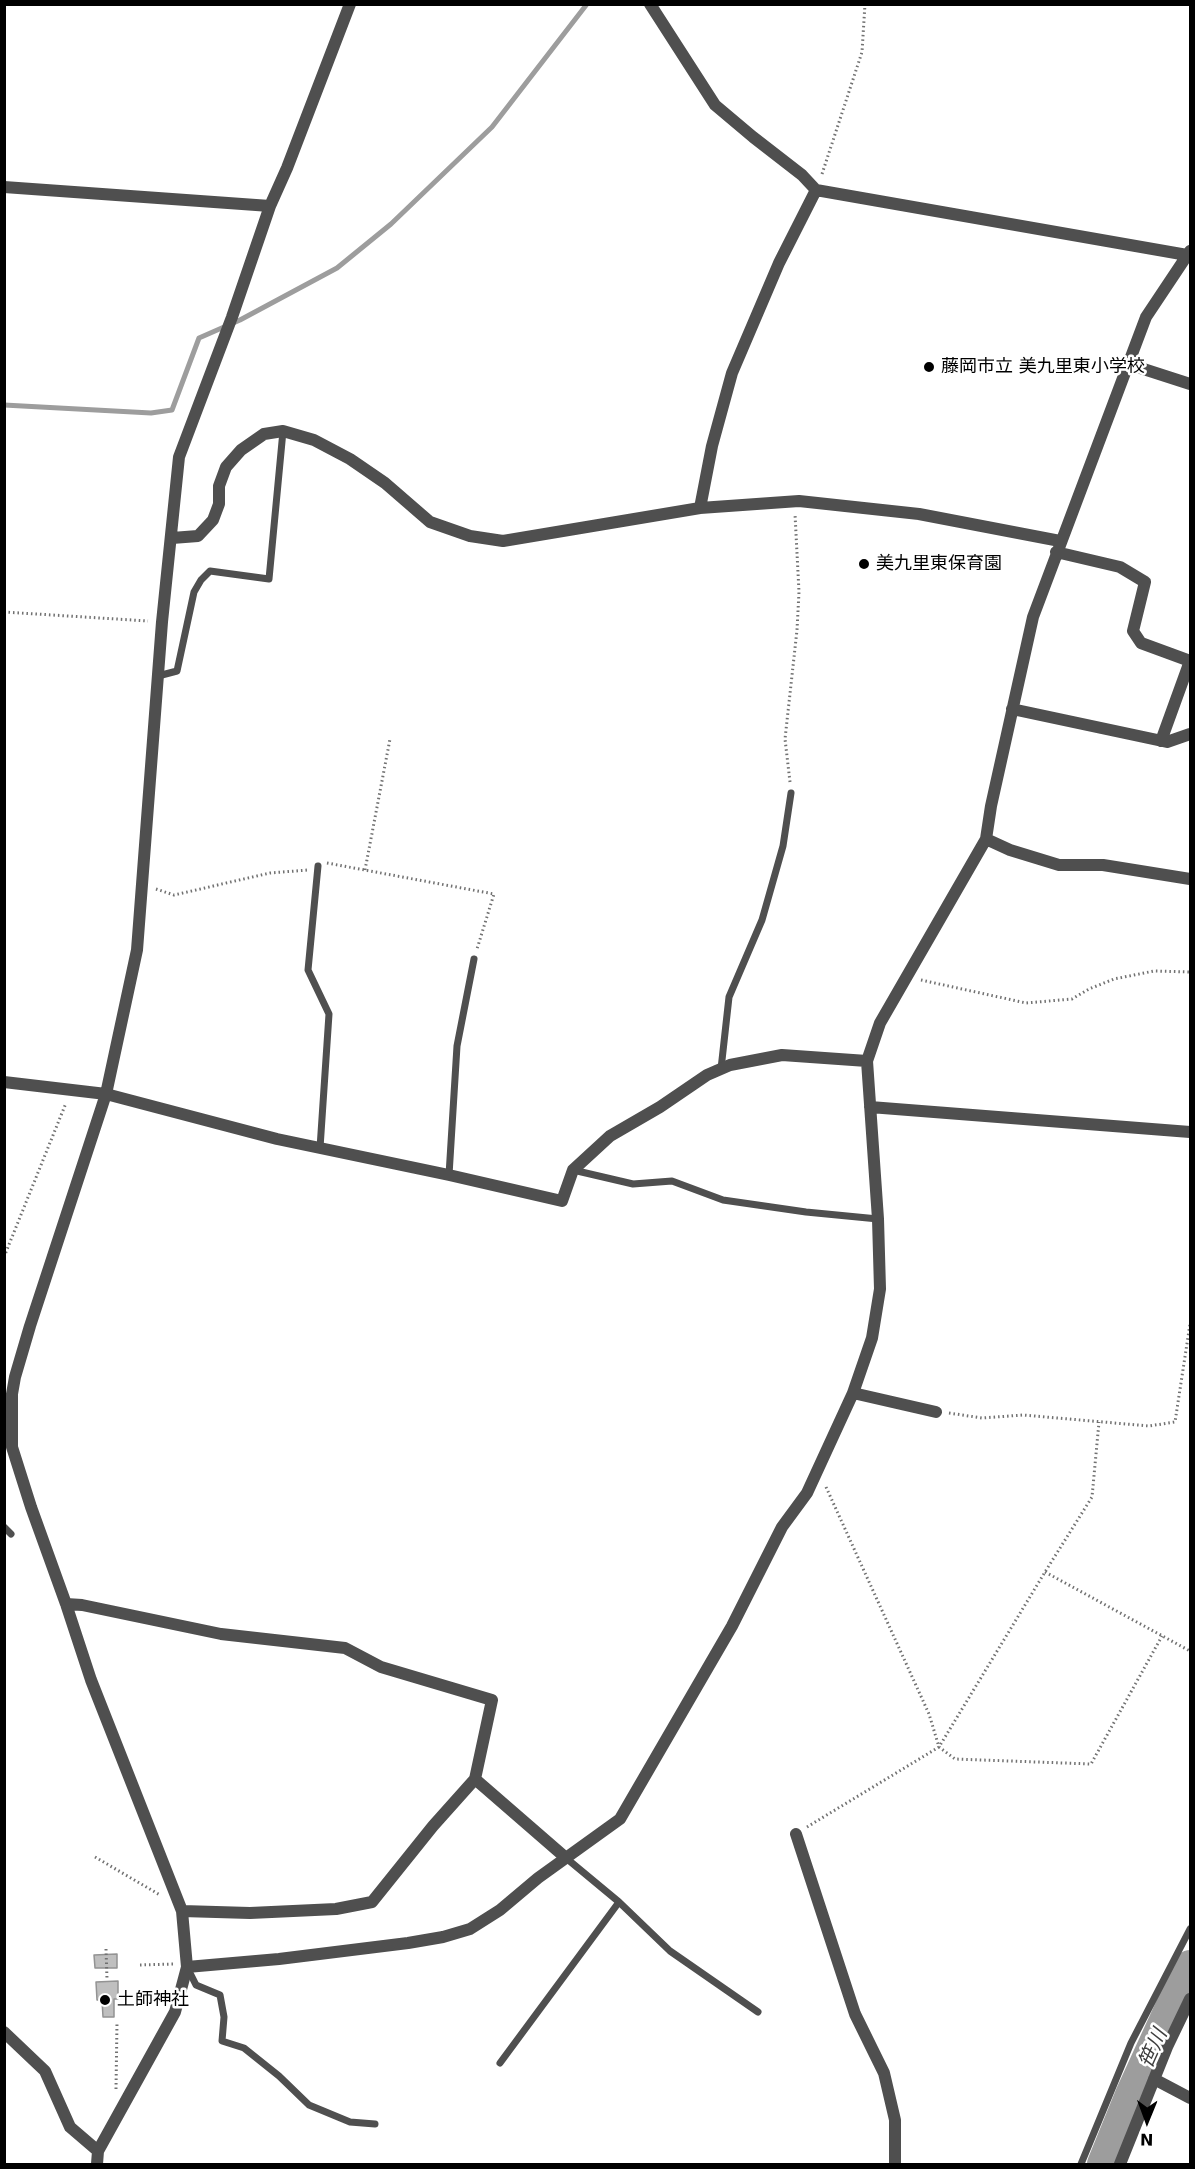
<!DOCTYPE html>
<html>
<head>
<meta charset="utf-8">
<style>
	body { margin:0 }
	#map { position:relative; width:1195px; height:2169px; overflow:hidden; background:#fff; font-family:"DejaVu Sans",sans-serif }
	canvas { display:block }
	.frame { position:absolute; inset:0; border:6px solid #000; pointer-events:none }
	.north { position:absolute; left:1117px; top:2091px; width:60px; height:60px; -webkit-text-stroke:4px #fff; paint-order:stroke; rotate:181deg; font-size:16px; font-weight:700; line-height:24px; text-align:center; color:#000 }
	.north::after { content:''; display:block; margin:auto; width:21px; height:27px; background:#000; clip-path:polygon(50% 0,100% 100%,50% 72%,0 100%) }
</style>
</head>
<body>
<div id="map">
<canvas width="1195" height="2169"></canvas>
<div class="frame"></div>
<div class="north">N</div>
</div>
<script>
const c = document.querySelector('canvas').getContext('2d');
c.lineJoin = 'round';
function poly(rows) {
  const path = new Path2D();
  for (const r of rows) {
    path.moveTo(r[0], r[1]);
    for (let i = 2; i < r.length; i += 2) path.lineTo(r[i], r[i + 1]);
  }
  return path;
}
function trace(path, color, width, dash) {
  c.strokeStyle = color;
  c.lineWidth = width;
  c.lineCap = dash ? 'butt' : 'round';
  c.setLineDash(dash || []);
  c.stroke(path);
}
function fill(path, color) {
  c.fillStyle = color;
  c.fill(path, 'evenodd');
}
function label(font, color, halo, rows, align = 'center') {
  c.font = font + ' "DejaVu Sans","Noto Sans JP",sans-serif';
  c.lineWidth = 5;
  c.setLineDash([]);
  c.textBaseline = 'middle';
  c.strokeStyle = halo;
  c.fillStyle = color;
  for (const [text, x, y, turn = 0] of rows) {
    c.save();
    c.translate(x, y);
    c.rotate((+turn || 0) * Math.PI / 180);
    c.textAlign = isNaN(turn) ? turn : align;
    if (halo) c.strokeText(text, 0, 0);
    c.fillText(text, 0, 0);
    c.restore();
  }
}
trace(poly([
	[4,405,151,413,172,410,199,338,240,320,337,268,391,224,492,127,587,4]
]), '#9d9d9d', 5);
trace(poly([
	[1103,2164,1131,2095,1190,1966]
]), '#9d9d9d', 32);
const building = poly([
	[117,1954,117,1968,95,1968,94,1955,117,1954],
	[118,1981,118,1999,114,1999,114,2017,103,2017,102,2000,97,2000,96,1982,118,1981]
]);
fill(building, '#bfbfbf');
trace(building, '#939393', 1.5);
trace(poly([
	[822,174,862,52,865,4],
	[4,612,148,621],
	[790,782,785,739,797,630,799,592,795,514],
	[327,863,494,894,477,949],
	[365,870,390,739],
	[156,889,174,895,270,873,308,870],
	[921,980,1026,1003,1072,999,1089,989,1114,979,1154,971,1190,972],
	[4,1257,66,1103],
	[949,1413,982,1418,1023,1415,1149,1426,1175,1422,1190,1324],
	[826,1487,929,1714,939,1747,955,1759,1091,1764,1162,1636],
	[1045,1572,1190,1651],
	[807,1827,939,1747,1045,1572,1092,1497,1099,1422],
	[95,1857,160,1895],
	[106,1949,107,1979],
	[140,1965,173,1964],
	[116,2089,117,2022]
]), '#717171', 3, [1.5, 3]);
trace(poly([
	[158,676,177,671,194,592,201,580,210,571,269,579,283,431],
	[318,866,308,970,329,1014,320,1148],
	[721,1069,729,997,762,920,783,846,791,793],
	[573,1170,633,1184,672,1181,723,1200,806,1212,878,1219],
	[449,1175,457,1046,474,959],
	[4,1527,11,1534],
	[619,1902,670,1951,758,2012],
	[187,1967,196,1985,220,1995,224,2017,222,2041,244,2048,279,2076,309,2105,350,2122,375,2124],
	[500,2063,619,1902,566,1858],
	[1081,2164,1131,2043,1190,1929]
]), '#4f4f4f', 7);
trace(poly([
	[650,4,715,105,753,137,802,175,816,190,1187,255],
	[4,187,270,206],
	[816,190,779,263,732,373,712,446,700,508,799,501,919,514,1060,541],
	[1128,364,1190,384],
	[172,538,198,536,213,520,219,504,219,486,226,467,241,450,264,434,283,431,314,440,350,459,385,483,430,522,470,536,503,541,700,508],
	[1056,552,1120,567,1145,582,1133,631,1141,643,1190,661],
	[1012,709,1167,742,1190,734],
	[1161,741,1190,661],
	[986,839,1010,850,1059,865,1103,865,1190,879],
	[4,1082,106,1094,277,1139,449,1175,562,1201,573,1170,610,1136,660,1107,707,1075,730,1065,782,1055,867,1061],
	[870,1107,1190,1132],
	[853,1393,936,1412],
	[66,1604,82,1605,221,1634,345,1648,381,1667,492,1700,475,1779,433,1826,372,1902,336,1909,250,1913,182,1911],
	[475,1779,566,1858],
	[796,1834,855,2014,884,2073,895,2120,895,2164],
	[187,1967,279,1959,408,1943,443,1937,470,1929,500,1910,538,1878,620,1819,732,1626,782,1527,807,1493,853,1393,872,1338,880,1289,878,1219,867,1061,880,1023,986,839,991,806,1033,617,1146,317,1190,251],
	[4,2032,45,2071,70,2127,98,2151],
	[1154,2079,1190,2098],
	[97,2164,98,2151,175,2012,187,1967,182,1911,91,1680,66,1604,31,1507,12,1447,12,1394,15,1377,30,1326,106,1094,137,950,162,622,179,457,232,317,270,206,287,168,350,4],
	[1120,2164,1167,2047,1190,1999]
]), '#4f4f4f', 12);
for (const [x, y, r, color] of [
	[929,367,6,"#000"],
	[864,564,6,"#000"],
	[105,2000,6,"#000"]
]) {
  const dot = new Path2D();
  dot.arc(x, y, r, 0, 2 * Math.PI);
  c.fillStyle = color;
  c.fill(dot);
  trace(dot, '#fff', 2);
}
label('18px', '#000', '#fff', [
	["藤岡市立 美九里東小学校",941,367],
	["美九里東保育園",876,564],
	["土師神社",117,2000]
], 'left');
label('italic 20px', '#3e3e3e', '#fff', [
	["笹川",1154,2049,-66]
]);
</script>
</body>
</html>
